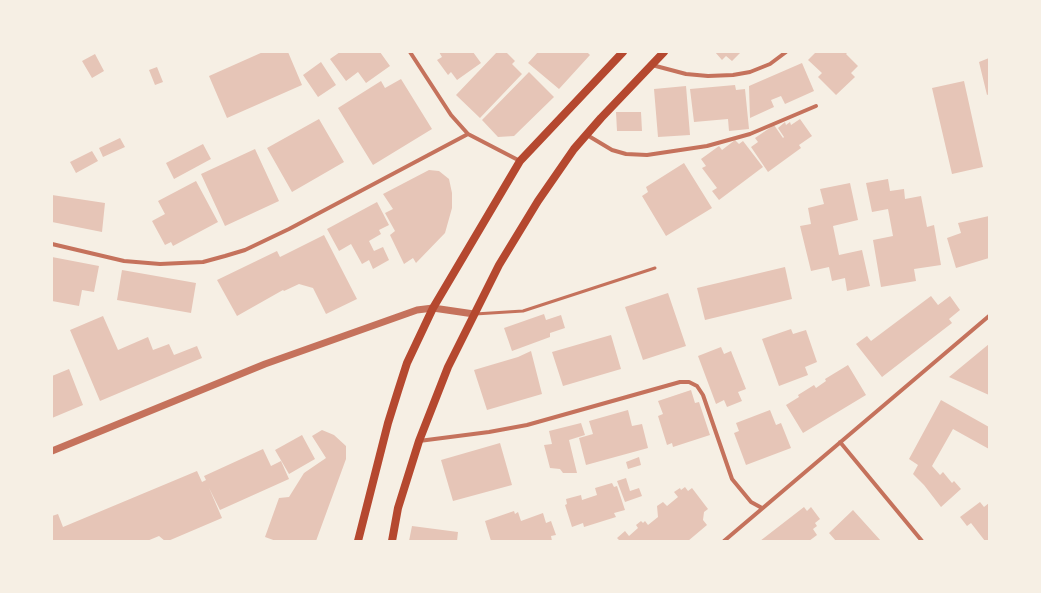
<!DOCTYPE html>
<html>
<head>
<meta charset="utf-8">
<style>
	body { margin:0 }
	#map { position:relative; width:1041px; height:593px; overflow:hidden; background:#f6efe4; font-family:Raleway,sans-serif }
	canvas { display:block }
	.frame { position:absolute; inset:0; border:53px solid #f6efe4; pointer-events:none }
</style>
</head>
<body>
<div id="map">
<canvas width="1041" height="593"></canvas>
<div class="frame"></div>
</div>
<script>
const c = document.querySelector('canvas').getContext('2d');
c.lineJoin = 'round';
function fill(path, color) {
  c.fillStyle = color;
  c.fill(path, 'evenodd');
}
function poly(rows) {
  const path = new Path2D();
  for (const r of rows) {
    path.moveTo(r[0], r[1]);
    for (let i = 2; i < r.length; i += 2) path.lineTo(r[i], r[i + 1]);
  }
  return path;
}
function trace(path, color, width, dash) {
  c.strokeStyle = color;
  c.lineWidth = width;
  c.lineCap = dash ? 'butt' : 'round';
  c.setLineDash(dash || []);
  c.stroke(path);
}
fill(poly([
	[263,52,288,52,302,85,227,118,209,76],
	[340,52,380,52,390,66,366,83,358,72,346,81,330,59],
	[439,52,473,52,481,63,457,80,451,72,448,75,437,60,442,57],
	[497,52,506,52,515,61,512,64,522,74,480,118,456,95],
	[538,52,587,52,590,55,559,89,528,63],
	[715,52,741,52,732,61,726,56,722,60],
	[816,52,848,52,846,54,858,66,851,73,855,77,836,95,818,77,822,73,808,60],
	[95,54,104,71,92,78,82,61],
	[989,58,989,94,987,95,979,62],
	[321,62,336,85,318,97,303,75],
	[802,63,814,91,785,104,781,96,771,100,774,107,750,118,749,86],
	[157,67,163,82,155,85,149,70],
	[529,72,554,97,514,136,498,137,482,120],
	[401,79,432,129,373,165,338,108,381,81,385,88],
	[964,81,983,167,952,174,932,88],
	[735,85,736,90,745,89,749,129,729,131,728,119,694,122,690,89],
	[686,86,690,135,658,137,654,89],
	[616,112,641,112,642,131,617,131],
	[319,119,344,162,292,192,267,148],
	[800,119,812,136,799,145,801,148,768,172,751,147,758,142,755,138,774,125,783,138,784,137,778,128,785,122,786,125,790,122,791,125],
	[120,138,125,147,103,157,99,148],
	[735,140,739,144,743,141,763,167,719,200,712,191,717,188,702,168,706,166,701,159,719,146,722,150],
	[203,144,211,159,174,179,166,163],
	[255,149,279,201,225,226,201,174],
	[92,151,98,161,76,173,70,162],
	[684,163,712,208,666,236,642,196,648,192,646,187],
	[429,170,439,171,449,179,452,193,452,208,445,233,416,263,413,258,404,264,390,235,395,231,385,213,393,209,383,194],
	[888,179,890,191,904,189,905,199,921,196,927,227,934,225,941,265,914,269,916,281,881,287,873,240,893,236,888,209,872,212,866,183],
	[196,181,218,222,173,246,171,242,165,245,152,221,165,214,158,201],
	[850,183,858,220,833,226,839,255,862,250,870,286,847,291,845,278,832,281,829,267,811,271,800,226,811,224,808,208,824,204,820,189],
	[52,195,105,203,102,232,52,222],
	[377,202,389,225,379,230,381,234,369,241,374,251,383,247,389,260,373,269,369,260,362,264,351,244,339,251,327,229],
	[989,216,989,258,956,268,947,238,961,233,958,223],
	[324,235,357,299,326,314,313,288,299,284,284,291,283,290,237,316,217,280,277,251,280,257],
	[52,257,99,266,94,292,82,290,79,306,52,301],
	[785,267,792,299,705,320,697,288],
	[122,270,196,283,191,313,117,300],
	[668,293,686,346,643,360,625,307],
	[931,296,938,305,950,296,960,310,949,319,952,323,882,377,856,344,867,336,871,341],
	[544,314,546,320,561,315,565,328,550,333,550,337,512,351,504,328],
	[103,316,118,350,148,337,153,350,169,344,174,355,197,346,202,358,100,401,70,330],
	[791,329,793,334,806,330,817,362,805,367,808,375,779,386,762,339],
	[611,335,621,369,563,386,552,352],
	[989,344,989,395,949,377],
	[721,347,724,354,731,351,746,389,738,392,742,401,727,407,724,400,716,404,698,356],
	[531,351,542,394,487,410,474,370,518,357],
	[848,365,866,395,803,433,786,405,799,397,798,395,814,385,816,388,826,381,825,379],
	[69,369,83,405,52,418,52,376],
	[691,390,695,403,699,402,710,435,673,447,672,443,667,445,658,416,663,414,658,401],
	[941,400,989,427,989,449,953,429,932,466,940,475,943,472,952,483,954,481,961,489,941,507,924,485,913,474,918,465,909,459],
	[628,410,632,426,642,424,648,448,586,465,579,438,593,434,589,421],
	[770,410,776,425,781,423,791,448,746,465,734,433,739,431,736,423],
	[581,423,585,435,569,440,577,473,563,473,560,469,550,468,544,445,552,444,549,431],
	[322,430,334,435,346,446,346,459,316,541,276,541,265,537,279,498,289,497,304,473,326,458,312,436],
	[302,435,315,459,289,474,275,450],
	[500,443,512,485,453,501,441,460],
	[263,449,271,466,281,461,289,479,220,510,209,488,222,518,168,541,165,541,159,536,147,541,52,541,52,516,58,514,63,527,197,471,202,482,206,480,204,476],
	[639,457,641,465,628,469,626,462],
	[626,478,630,491,639,488,642,496,625,502,617,481],
	[612,483,614,487,617,486,625,510,614,513,616,517,584,527,583,523,572,527,565,505,567,504,566,499,581,495,582,500,597,495,595,488],
	[685,487,688,491,692,488,708,509,704,512,703,520,707,525,688,541,620,541,617,538,625,531,629,536,638,528,636,525,641,521,643,523,645,521,648,525,658,517,657,506,663,502,667,506,678,497,674,492,680,488,681,490],
	[980,502,984,507,989,503,989,541,985,541,971,523,967,526,960,517],
	[804,507,807,511,811,507,820,519,815,523,817,526,813,529,817,535,809,541,760,541],
	[853,510,881,541,836,541,829,533],
	[514,511,515,514,518,512,521,521,543,513,546,523,551,521,556,535,551,536,552,541,491,541,485,521],
	[412,526,458,532,457,541,409,541]
]), '#e6c5b7');
trace(poly([
	[475,314,523,311,655,268]
]), '#c5725c', 3);
trace(poly([
	[410,52,451,115,468,134,520,161],
	[652,65,686,74,708,76,733,75,750,72,770,64,786,52],
	[587,135,612,150,626,154,647,155,707,146,750,134,816,106],
	[52,244,124,261,160,264,203,262,225,256,245,250,289,229,468,134],
	[419,441,489,432,527,425,680,382,689,382,697,386,703,395,732,479,751,502,762,508],
	[840,442,922,541],
	[724,541,989,316]
]), '#c5725c', 4);
trace(poly([
	[52,451,265,364,417,310,433,308,474,314]
]), '#c5725c', 7);
trace(poly([
	[358,541,388,423,398,391,407,363,433,308,520,161,623,52],
	[392,541,398,508,419,441,448,367,499,265,538,201,574,149,601,118,664,52]
]), '#b5482f', 8);
</script>
</body>
</html>
